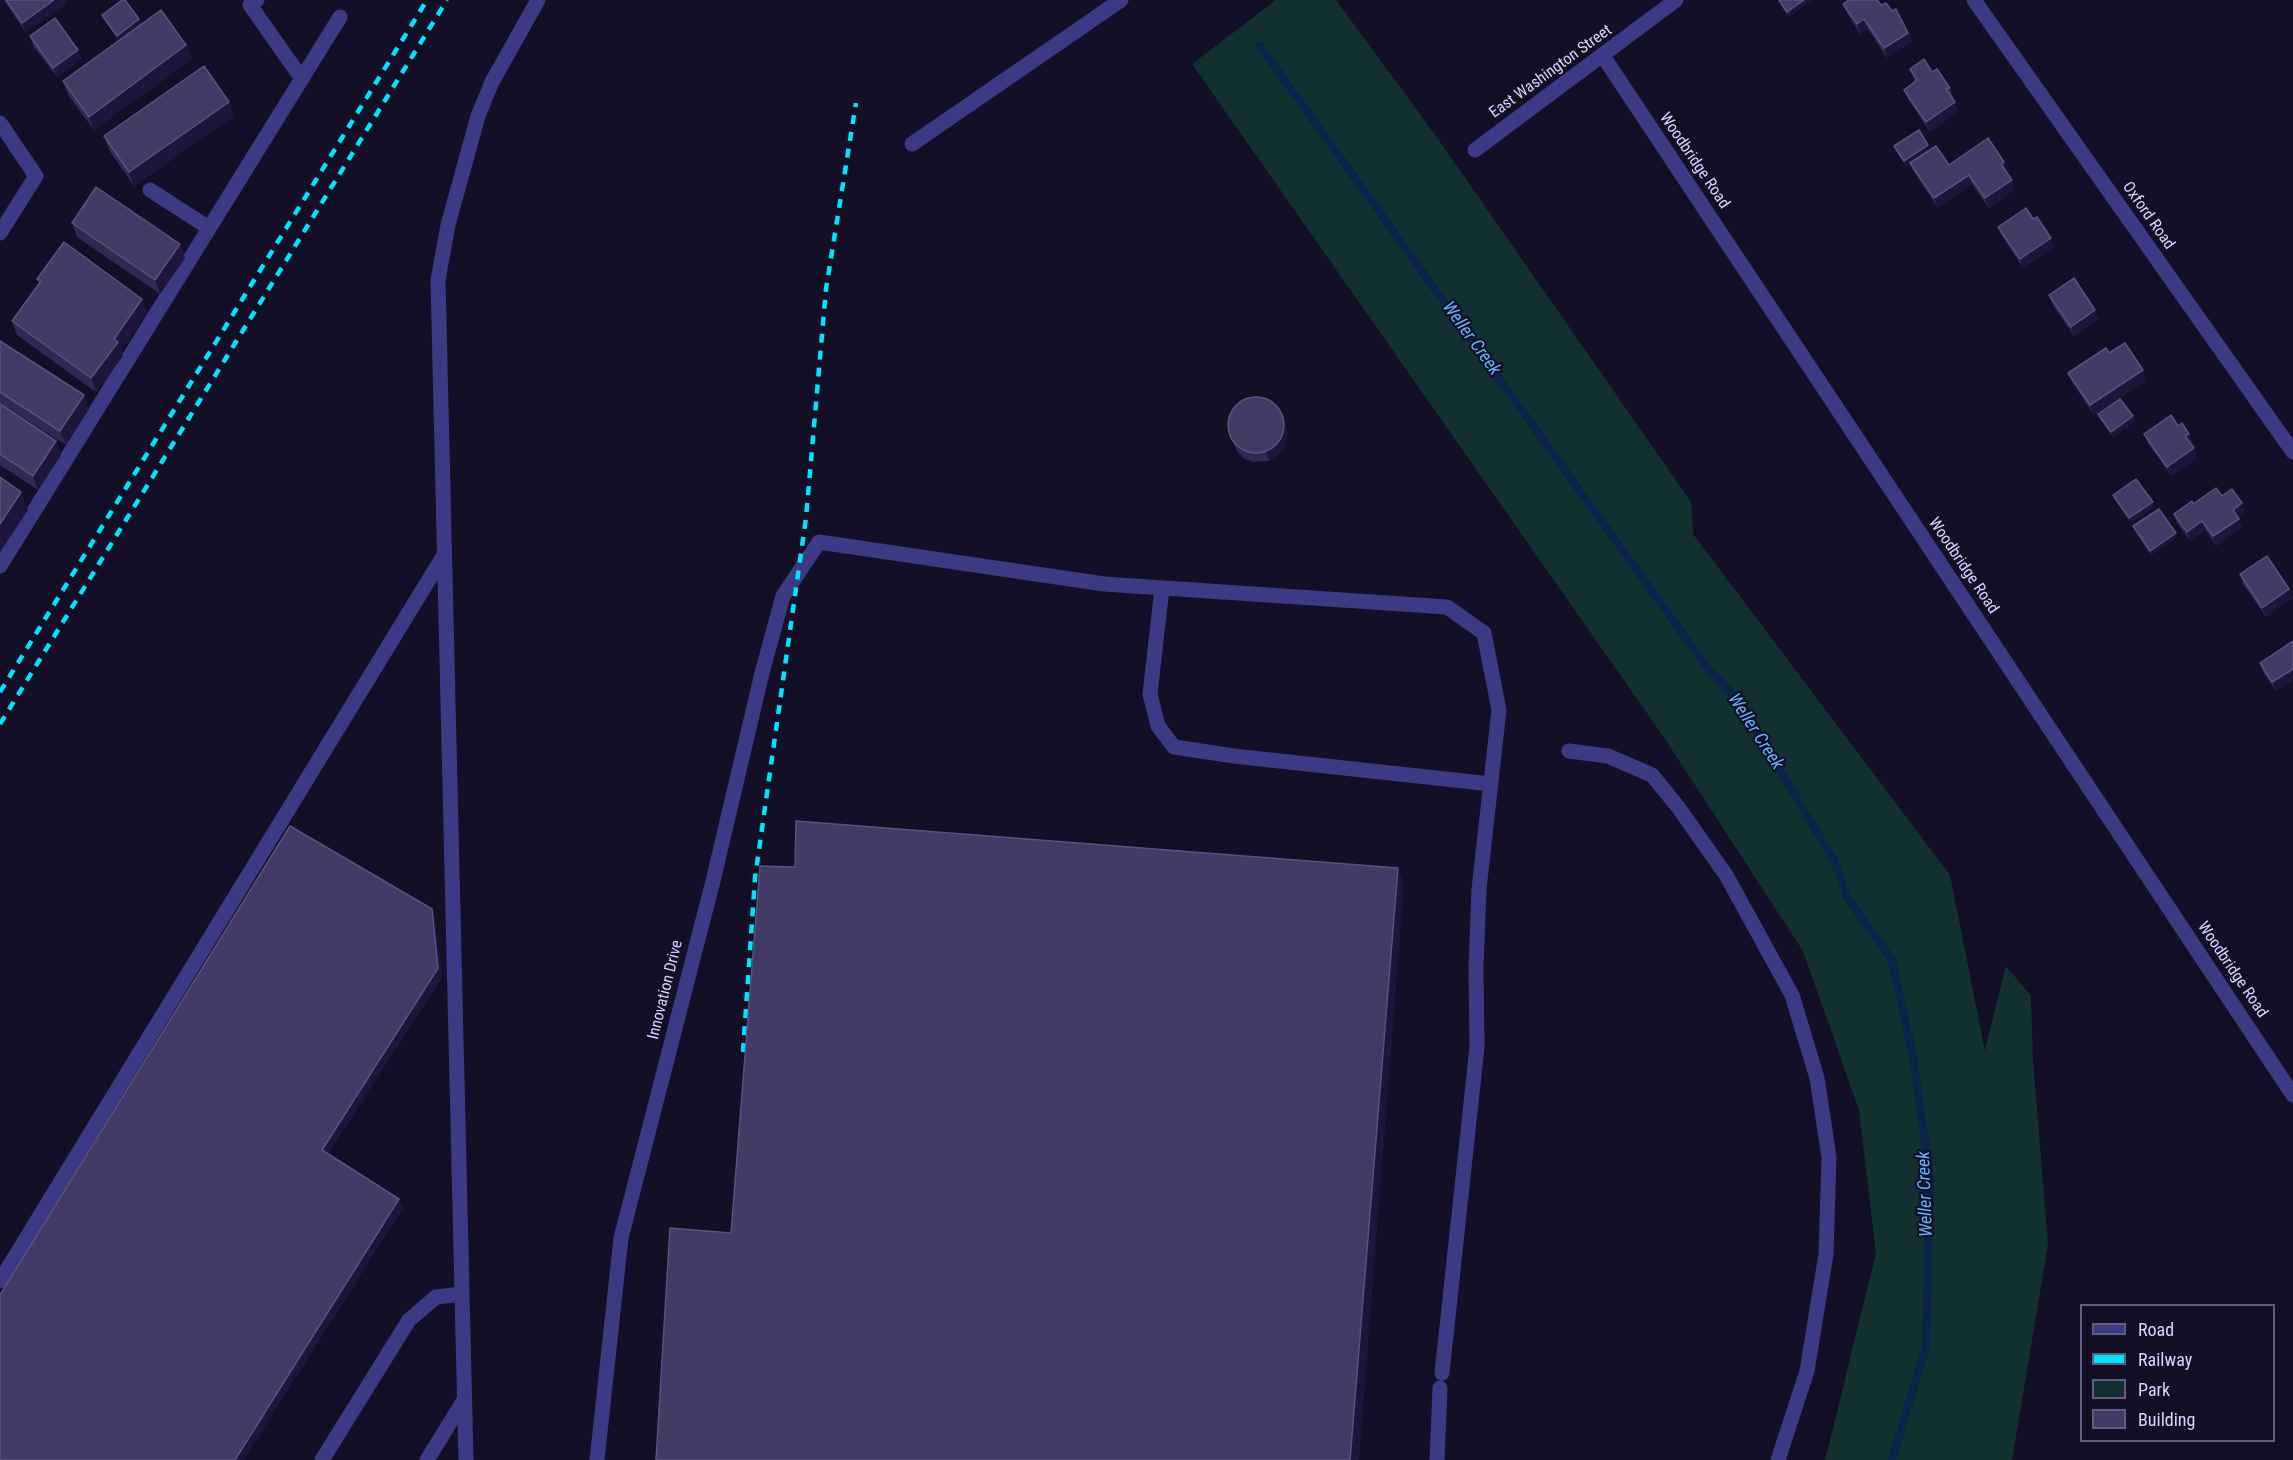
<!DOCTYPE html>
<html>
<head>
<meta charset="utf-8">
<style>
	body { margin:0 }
	#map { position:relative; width:2293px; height:1460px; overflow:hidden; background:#130f26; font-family:"Roboto Condensed",sans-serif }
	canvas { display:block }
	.legend { position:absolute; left:2080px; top:1304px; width:195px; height:138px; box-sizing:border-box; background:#130f26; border:2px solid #625e7d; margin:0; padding:8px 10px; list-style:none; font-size:18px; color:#d9d4ff }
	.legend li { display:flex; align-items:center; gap:12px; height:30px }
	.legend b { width:30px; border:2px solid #625e7d }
</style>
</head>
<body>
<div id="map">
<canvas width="2293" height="1460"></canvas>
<ul class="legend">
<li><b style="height:8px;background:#3d3a85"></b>Road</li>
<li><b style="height:8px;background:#00e5ff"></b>Railway</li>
<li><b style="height:16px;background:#12302f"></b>Park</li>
<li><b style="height:16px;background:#433a66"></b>Building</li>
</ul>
</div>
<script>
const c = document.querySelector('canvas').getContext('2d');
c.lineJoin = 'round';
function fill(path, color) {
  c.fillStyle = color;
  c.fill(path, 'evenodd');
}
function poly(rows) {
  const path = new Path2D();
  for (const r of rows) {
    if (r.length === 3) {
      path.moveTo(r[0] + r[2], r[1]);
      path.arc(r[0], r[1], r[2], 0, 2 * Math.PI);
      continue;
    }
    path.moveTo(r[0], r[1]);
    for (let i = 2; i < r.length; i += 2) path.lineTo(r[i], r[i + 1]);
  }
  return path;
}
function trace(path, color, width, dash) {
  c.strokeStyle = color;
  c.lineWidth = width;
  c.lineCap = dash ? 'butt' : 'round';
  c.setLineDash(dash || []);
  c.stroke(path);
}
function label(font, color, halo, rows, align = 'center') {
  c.font = font + ' "Roboto Condensed",sans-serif';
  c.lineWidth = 4.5;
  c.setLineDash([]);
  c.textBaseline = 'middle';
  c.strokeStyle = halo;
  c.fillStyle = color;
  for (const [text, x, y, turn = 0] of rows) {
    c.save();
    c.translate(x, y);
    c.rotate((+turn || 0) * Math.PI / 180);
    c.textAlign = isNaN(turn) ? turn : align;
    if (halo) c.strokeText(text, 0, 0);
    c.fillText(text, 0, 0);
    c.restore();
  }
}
fill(poly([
	[1276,0,1336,0,1436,136,1691,502,1693,534,1950,875,1985,1051,2006,966,2031,996,2033,1060,2048,1244,2012,1460,1825,1460,1876,1254,1859,1110,1803,951,1663,736,1192,64]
]), '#12302f');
trace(poly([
	[1260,46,1708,669,1736,697,1834,860,1847,897,1892,960,1913,1056,1930,1179,1926,1346,1892,1460]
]), '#0c2248', 8);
trace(poly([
	[257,0,250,5,302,79],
	[1974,0,2293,452],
	[1603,56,2293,1095],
	[0,123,36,176,0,233],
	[912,144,1121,0],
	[1475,150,1676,0],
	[150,190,209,228],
	[0,566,340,17],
	[1162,588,1150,694,1158,726,1174,747,1234,756,1491,784],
	[1569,751,1608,756,1652,775,1678,807,1726,875,1792,995,1817,1078,1829,1157,1826,1254,1807,1371,1778,1460],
	[0,1281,444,555],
	[322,1460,409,1320,436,1297,462,1294],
	[427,1460,464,1400],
	[466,1460,438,280,448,225,478,116,492,82,538,0],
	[597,1460,621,1238,713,881,762,673,783,596,819,542,1104,584,1447,607,1484,633,1499,710,1479,889,1476,969,1477,1047,1442,1373],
	[1437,1460,1440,1388]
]), '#3d3a85', 15);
trace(poly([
	[0,692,427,0],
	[0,724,447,0],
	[743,1052,755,878,806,518,826,289,856,103]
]), '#00e5ff', 4.5, [9, 8]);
fill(poly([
	[4,0,66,0,67,3,25,32],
	[1778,0,1812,0,1788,17],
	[1843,4,1881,5,1892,11,1908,33,1912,42,1887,58,1868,29,1860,34,1847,13],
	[102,15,139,19,141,24,119,40,103,19],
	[30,36,78,50,81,59,57,77,33,46],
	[186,45,192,59,94,130,68,95,63,81],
	[1910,69,1932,72,1950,88,1953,97,1952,97,1959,111,1930,132,1908,99,1904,90,1915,82],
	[234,116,134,186,109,150,104,136],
	[1928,145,1930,150,1949,165,2004,162,2007,171,2006,172,2015,189,1989,208,1972,184,1938,208,1914,172,1910,163,1906,166,1896,151,1894,146],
	[2033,219,2055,247,2023,268,2002,236,1998,227],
	[72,223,180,244,185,258,160,294,77,237],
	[37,279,142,299,147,313,121,350,123,356,96,392,17,335,12,321,39,284],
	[2049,295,2099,319,2074,336,2052,304],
	[0,341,89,409,66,445,0,403],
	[2143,370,2146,380,2094,415,2072,382,2068,373],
	[0,404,56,441,61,455,38,490,0,465],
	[2098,414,2133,416,2135,421,2113,437,2100,419],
	[2178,426,2193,443,2191,444,2194,448,2197,458,2171,476,2148,443,2144,434],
	[1288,432,1284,450,1269,461,1252,462,1243,458,1237,451,1229,433],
	[2113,495,2154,507,2131,523,2115,500],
	[2222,496,2246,513,2238,518,2242,528,2216,546,2206,530,2190,541,2177,523,2174,514,2193,504],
	[2133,526,2177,537,2151,555,2135,531],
	[2240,574,2289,589,2293,598,2266,617,2243,584],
	[2293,641,2293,680,2276,691,2263,672,2260,663]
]), '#312854');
fill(poly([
	[54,0,66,0,67,3,25,32,22,23],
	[1804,0,1812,0,1788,17,1787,12],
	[139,19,141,24,119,40,117,36],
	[1864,19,1868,29,1860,34,1857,24],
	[1908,33,1912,42,1887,58,1884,48],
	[186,45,192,59,94,130,89,117],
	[78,50,81,59,57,77,53,68],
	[229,102,234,116,134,186,129,172],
	[1955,102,1959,111,1930,132,1926,122],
	[1928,145,1930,150,1906,166,1904,161],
	[2004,162,2007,171,2004,173,2001,164],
	[1969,175,1972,184,1938,208,1934,198],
	[2012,180,2015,189,1989,208,1985,198],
	[2051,238,2055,247,2023,268,2020,259],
	[180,244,185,258,160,294,155,280],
	[142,299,147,313,121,350,123,356,96,392,91,378,114,339],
	[2095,310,2099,319,2074,336,2071,327],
	[2143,370,2146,380,2094,415,2090,405],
	[84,395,89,409,66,445,60,431],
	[2133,416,2135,421,2113,437,2111,432],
	[1285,423,1288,432,1284,450,1269,461,1266,452],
	[2189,434,2193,443,2189,446,2185,436],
	[56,441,61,455,38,490,33,476],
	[2194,448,2197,458,2171,476,2167,467],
	[21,492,28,510,0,552,0,524],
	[2153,502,2154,507,2131,523,2129,518],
	[2242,503,2246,513,2236,519,2233,510],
	[2239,519,2242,528,2216,546,2213,536],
	[2202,521,2206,530,2190,541,2187,532],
	[2176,533,2177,537,2151,555,2150,551],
	[2289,589,2293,598,2266,617,2262,608],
	[2293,669,2293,680,2276,691,2272,682],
	[1398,868,1404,886,1359,1460,1350,1460],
	[432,909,436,918,442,978,325,1159,322,1150],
	[399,1199,403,1208,244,1460,235,1460]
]), '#1d163a');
const building = poly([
	[6,0,54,0,22,23,6,0],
	[122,0,125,0,139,19,117,36,102,15,122,0],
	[1779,0,1804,0,1787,12,1779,0],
	[1849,0,1877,0,1881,5,1886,3,1892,11,1896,9,1908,33,1884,48,1864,19,1857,24,1843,4,1849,0],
	[161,10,186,45,89,117,63,81,161,10],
	[55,18,78,50,53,68,30,36,55,18],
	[1924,59,1932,72,1937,69,1950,88,1946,89,1955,102,1926,122,1904,90,1917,80,1910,69,1924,59],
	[204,66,229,102,129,172,104,136,204,66],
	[1919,130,1928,145,1904,161,1894,146,1919,130],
	[1988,138,2004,162,2001,164,2012,180,1985,198,1969,175,1934,198,1910,163,1936,146,1949,165,1988,138],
	[96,187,180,244,155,280,72,223,96,187],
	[2026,208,2033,219,2037,217,2051,238,2020,259,1998,227,2026,208],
	[64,242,142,299,114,339,118,342,91,378,12,321,41,281,37,279,64,242],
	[2074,278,2095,310,2071,327,2049,295,2074,278],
	[0,341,84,395,60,431,0,392,0,341],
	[2125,343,2143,370,2090,405,2068,373,2106,348,2109,353,2125,343],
	[1256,425,28],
	[2120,399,2133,416,2111,432,2098,414,2120,399],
	[0,404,56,441,33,476,0,454,0,404],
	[2171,415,2178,426,2182,423,2189,434,2185,436,2194,448,2167,467,2144,434,2171,415],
	[0,477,21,492,0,524,0,477],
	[2136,479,2153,502,2129,518,2113,495,2136,479],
	[2216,488,2222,496,2232,489,2242,503,2233,510,2239,519,2213,536,2202,521,2187,532,2174,514,2192,501,2193,504,2216,488],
	[2159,509,2176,533,2150,551,2133,526,2159,509],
	[2267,556,2289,589,2262,608,2240,574,2267,556],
	[2293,641,2293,669,2272,682,2260,663,2293,641],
	[796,821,1398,868,1350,1460,656,1460,670,1228,731,1233,760,866,795,867,796,821],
	[290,826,432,909,438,968,322,1150,399,1199,235,1460,0,1460,0,1295,290,826]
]);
fill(building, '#433a66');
trace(building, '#5a527e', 1.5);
label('16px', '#d9d4ff', '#130f26', [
	["East Washington Street",1551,72,-36],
	["Woodbridge Road",1694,161,56],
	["Oxford Road",2148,216,55],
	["Woodbridge Road",1963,566,56],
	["Woodbridge Road",2232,970,56],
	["Innovation Drive",666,990,-76]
]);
label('italic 18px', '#62b6ff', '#130f26', [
	["Weller Creek",1471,339,54],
	["Weller Creek",1755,732,57],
	["Weller Creek",1926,1194,-92]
]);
</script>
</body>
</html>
